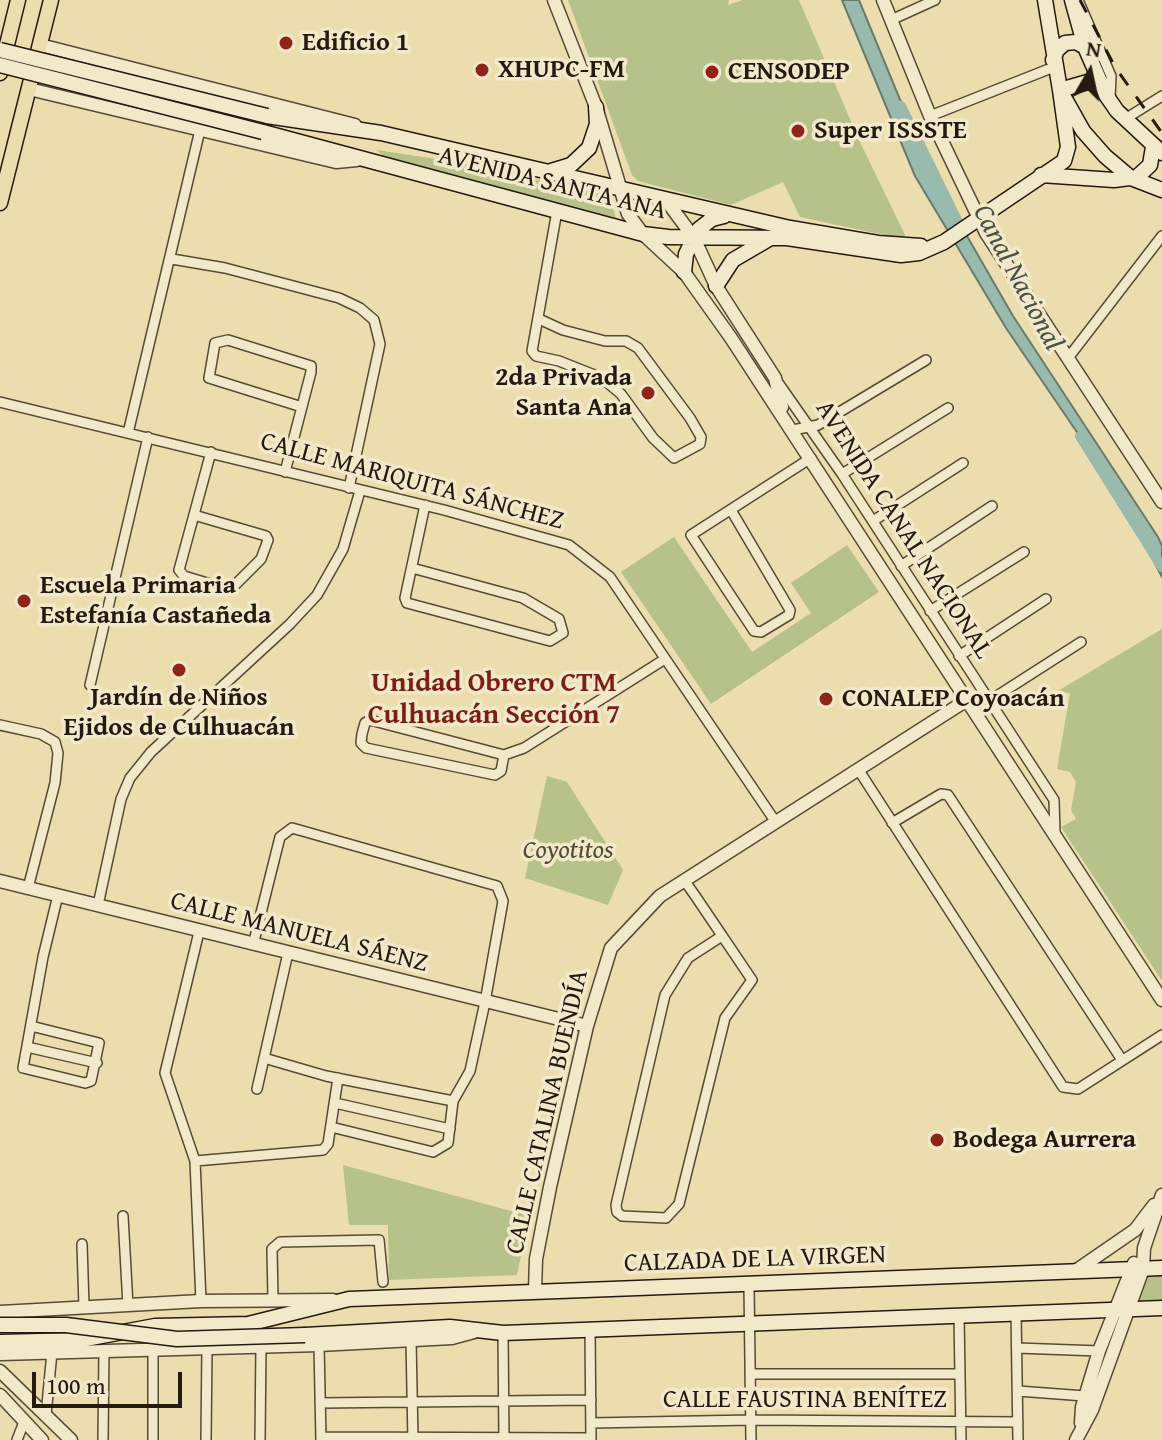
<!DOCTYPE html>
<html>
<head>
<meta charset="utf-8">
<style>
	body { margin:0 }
	#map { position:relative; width:1162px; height:1440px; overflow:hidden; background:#ebddad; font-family:"Gentium Book Plus",serif }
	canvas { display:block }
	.north { position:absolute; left:1050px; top:32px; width:80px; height:80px; -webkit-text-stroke:6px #f2e9ca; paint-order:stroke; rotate:9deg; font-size:22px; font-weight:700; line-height:32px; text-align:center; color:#251a0f }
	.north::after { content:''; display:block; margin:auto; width:28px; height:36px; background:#251a0f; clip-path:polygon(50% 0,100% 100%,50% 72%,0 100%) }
	.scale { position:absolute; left:32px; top:1372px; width:150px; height:36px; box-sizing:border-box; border:4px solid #251a0f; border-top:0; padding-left:10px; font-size:24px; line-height:28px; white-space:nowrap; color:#251a0f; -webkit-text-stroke:6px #f2e9ca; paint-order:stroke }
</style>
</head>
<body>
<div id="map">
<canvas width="1162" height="1440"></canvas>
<div class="north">N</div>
<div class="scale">100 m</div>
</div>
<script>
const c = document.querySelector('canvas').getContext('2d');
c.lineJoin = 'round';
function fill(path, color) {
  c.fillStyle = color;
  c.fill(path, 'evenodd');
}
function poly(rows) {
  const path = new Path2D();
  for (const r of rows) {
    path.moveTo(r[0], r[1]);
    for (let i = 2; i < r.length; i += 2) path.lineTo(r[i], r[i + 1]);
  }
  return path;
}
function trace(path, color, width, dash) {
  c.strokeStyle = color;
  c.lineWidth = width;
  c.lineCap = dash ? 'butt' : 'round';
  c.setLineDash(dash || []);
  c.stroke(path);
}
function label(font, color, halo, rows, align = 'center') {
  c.font = font + ' "Gentium Book Plus",serif';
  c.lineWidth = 7;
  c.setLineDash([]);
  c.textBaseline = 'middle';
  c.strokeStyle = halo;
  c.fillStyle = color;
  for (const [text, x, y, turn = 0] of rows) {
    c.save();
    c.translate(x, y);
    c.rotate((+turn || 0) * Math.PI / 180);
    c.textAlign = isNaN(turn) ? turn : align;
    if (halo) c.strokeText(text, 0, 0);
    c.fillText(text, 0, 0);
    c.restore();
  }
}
fill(poly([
	[568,0,729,0,728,5,743,0,799,0,859,140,905,235,903,239,800,217,783,182,731,205,638,181,632,175],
	[377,150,469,164,610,196,617,223,434,174,383,156],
	[674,537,752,652,811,613,791,583,847,545,879,592,711,704,621,572],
	[1162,629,1162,981,1061,827,1076,819,1071,810,1076,782,1070,772,1057,769,1070,693,1056,692],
	[547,776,567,782,623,870,608,905,525,878],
	[343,1165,529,1216,517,1275,389,1280,388,1225,349,1225],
	[1162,1274,1162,1304,1137,1305,1146,1275]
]), '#b7c18a');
const water = poly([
	[842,0,859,0,929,170,1013,316,1158,537,1162,546,1162,577,1119,494,1006,328,915,176,842,0]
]);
fill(water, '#98bbae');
trace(water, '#6a7b6e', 2);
trace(poly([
	[901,106,959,224],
	[1080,436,1162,567]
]), '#98bbae', 10);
const minor = poly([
	[1078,0,1111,76,1110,99],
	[891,20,935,0],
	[930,116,1054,67],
	[1125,119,1162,96],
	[172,259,225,268,339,298,360,308,374,320,380,344,349,488],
	[539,319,563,330,605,341,626,341,638,348,690,418,701,437,700,444,674,458,653,438,621,394,602,378,559,361,536,356,532,351,557,211],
	[1068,358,1162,236],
	[779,384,842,474,1054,800,1055,834],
	[0,402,444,510,569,545,610,577,775,821],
	[793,430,818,425,926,360],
	[128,433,200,130],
	[285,472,311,372,311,366,228,340,215,343,209,378,302,407],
	[842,474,948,408],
	[731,510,790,610,789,615,761,632,754,631,691,535,811,458],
	[194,515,266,536,268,540,261,559,235,585,227,589,184,576,179,570,211,452],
	[873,521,963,463],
	[901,566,992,506],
	[412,568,523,598,559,619,563,633,550,641,407,603,405,598,425,505],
	[930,611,1024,552],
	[959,656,1046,599],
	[90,685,148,437],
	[989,701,1081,642],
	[0,725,41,734,55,742,58,753,55,783,28,888],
	[504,755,501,771,495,775,366,748,361,743,362,734,365,723,370,720,504,755,524,748,665,659],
	[858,769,1063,1087,1078,1089,1162,1035],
	[892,823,941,794,948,795,1122,1060],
	[684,880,696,897,752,980,725,1018,679,1204,666,1218,622,1216,617,1212,616,1205,665,995,688,958,722,936],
	[98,905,121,799,130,778,151,752,290,624,317,595,343,549,360,491],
	[199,932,165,1073,195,1161,201,1301],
	[253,945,280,837,292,828,497,886,503,901,485,1002,470,1071,453,1101],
	[31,1026,99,1043,91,1081,85,1083,23,1068,43,957,58,895],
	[27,1047,97,1063],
	[264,1058,326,1076,453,1101],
	[257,1089,288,953],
	[335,1103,450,1129],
	[331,1127,433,1152,448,1143,453,1101],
	[195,1161,323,1150,328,1144,338,1078],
	[123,1216,128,1306],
	[82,1244,84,1307],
	[749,1285,751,1440],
	[273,1300,272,1249,280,1242,379,1240,383,1282],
	[1016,1313,1018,1440],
	[959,1314,961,1440],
	[590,1328,591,1440],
	[503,1333,504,1440],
	[411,1340,413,1440],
	[319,1345,321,1440],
	[1017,1348,1099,1351],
	[153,1349,153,1440],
	[751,1374,960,1374],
	[1018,1391,1085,1396],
	[320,1403,591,1400],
	[46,1415,52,1352],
	[591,1423,752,1420,1018,1422],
	[321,1437,591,1438],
	[17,1440,24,1422],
	[103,1440,104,1350],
	[206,1440,207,1347],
	[260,1440,261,1345]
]);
const tertiary = poly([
	[554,0,596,107,628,214,643,234,684,272,731,338,1162,1000],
	[883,0,930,116,986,233,1162,502],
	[40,45,355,125],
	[29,89,294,152,336,162,357,160],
	[666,200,694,238,716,286,775,378,782,407],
	[0,881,587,1026],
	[1074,1272,1135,1230,1154,1205],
	[535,1291,536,1259,550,1187,587,1026,611,948,660,896,967,700],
	[0,1312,201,1301,333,1300],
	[0,1354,319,1345,452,1338,474,1332],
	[0,1371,71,1440],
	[0,1395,42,1440],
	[1081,1423,1082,1407,1099,1351,1134,1263],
	[1076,1440,1092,1410,1143,1269,1144,1248,1162,1195]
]);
const secondary = poly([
	[1045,0,1060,90,1083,131,1105,156,1131,178,1162,190],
	[1072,0,1085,47,1106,95,1117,111,1162,153],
	[1053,60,1057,50,1065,43,1076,42,1085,47],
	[1060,90,1098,79],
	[267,116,381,133,790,228,878,243,921,246],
	[263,132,643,234,668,237,787,238,901,255,919,253,944,242,1064,161,1068,147,1060,90],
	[548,172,571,165,589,148,597,124,596,107],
	[1041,175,1114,180,1137,177,1150,165,1153,147],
	[684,272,686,254,699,229,712,219,724,216],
	[716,286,733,260,769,239],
	[305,1335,450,1327,503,1333,1162,1308],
	[0,1342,80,1340,155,1326,248,1324,349,1299,1162,1268]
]);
const primary = poly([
	[0,73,18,0],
	[0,203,51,0]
]);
trace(minor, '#564b36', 12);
trace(tertiary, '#564b36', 15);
trace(secondary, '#251a0f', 17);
trace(primary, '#251a0f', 17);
trace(minor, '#f2e9ca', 9);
trace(tertiary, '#f2e9ca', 12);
trace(secondary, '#f2e9ca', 14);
trace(primary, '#ebddad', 14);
trace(poly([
	[1080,0,1115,67,1162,133]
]), '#251a0f', 3, [14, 14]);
const secondaryBridge = poly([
	[0,50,267,116],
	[0,65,263,132],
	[0,1325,66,1325,177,1339,305,1335]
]);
trace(secondaryBridge, '#251a0f', 17, []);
trace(secondaryBridge, '#f2e9ca', 14);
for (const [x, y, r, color] of [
	[286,43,8,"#8f2418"],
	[482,70,8,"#8f2418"],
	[712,72,8,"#8f2418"],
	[798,131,8,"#8f2418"],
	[648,393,8,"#8f2418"],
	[24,601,8,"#8f2418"],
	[179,670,8,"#8f2418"],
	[826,699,8,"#8f2418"],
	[937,1140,8,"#8f2418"]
]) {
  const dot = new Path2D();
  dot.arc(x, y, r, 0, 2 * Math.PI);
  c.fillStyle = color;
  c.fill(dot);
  trace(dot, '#f2e9ca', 3);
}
label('bold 26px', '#251a0f', '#f2e9ca', [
	["Edificio 1",302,43],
	["XHUPC-FM",498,70],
	["CENSODEP",728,72],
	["Super ISSSTE",814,131],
	["2da Privada",632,378,"right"],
	["Santa Ana",632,408,"right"],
	["Escuela Primaria",40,586],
	["Estefanía Castañeda",40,616],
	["Jardín de Niños",179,698,"center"],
	["Ejidos de Culhuacán",179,728,"center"],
	["CONALEP Coyoacán",842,699],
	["Bodega Aurrera",953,1140]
], 'left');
label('26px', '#251a0f', '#f2e9ca', [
	["AVENIDA SANTA ANA",552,184,14],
	["CALLE MARIQUITA SÁNCHEZ",412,482,15],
	["AVENIDA CANAL NACIONAL",903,530,57],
	["CALLE MANUELA SÁENZ",299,933,14],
	["CALLE CATALINA BUENDÍA",548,1112,-77],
	["CALZADA DE LA VIRGEN",755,1260,-2],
	["CALLE FAUSTINA BENÍTEZ",805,1400]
]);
label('italic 26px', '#514c34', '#f2e9ca', [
	["Coyotitos",568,851]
]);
label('italic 28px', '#4d5247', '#f2e9ca', [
	["Canal Nacional",1017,278,62]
]);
label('bold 28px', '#7a1f14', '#f2e9ca', [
	["Unidad Obrero CTM",494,684],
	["Culhuacán Sección 7",494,716]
]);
</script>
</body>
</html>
